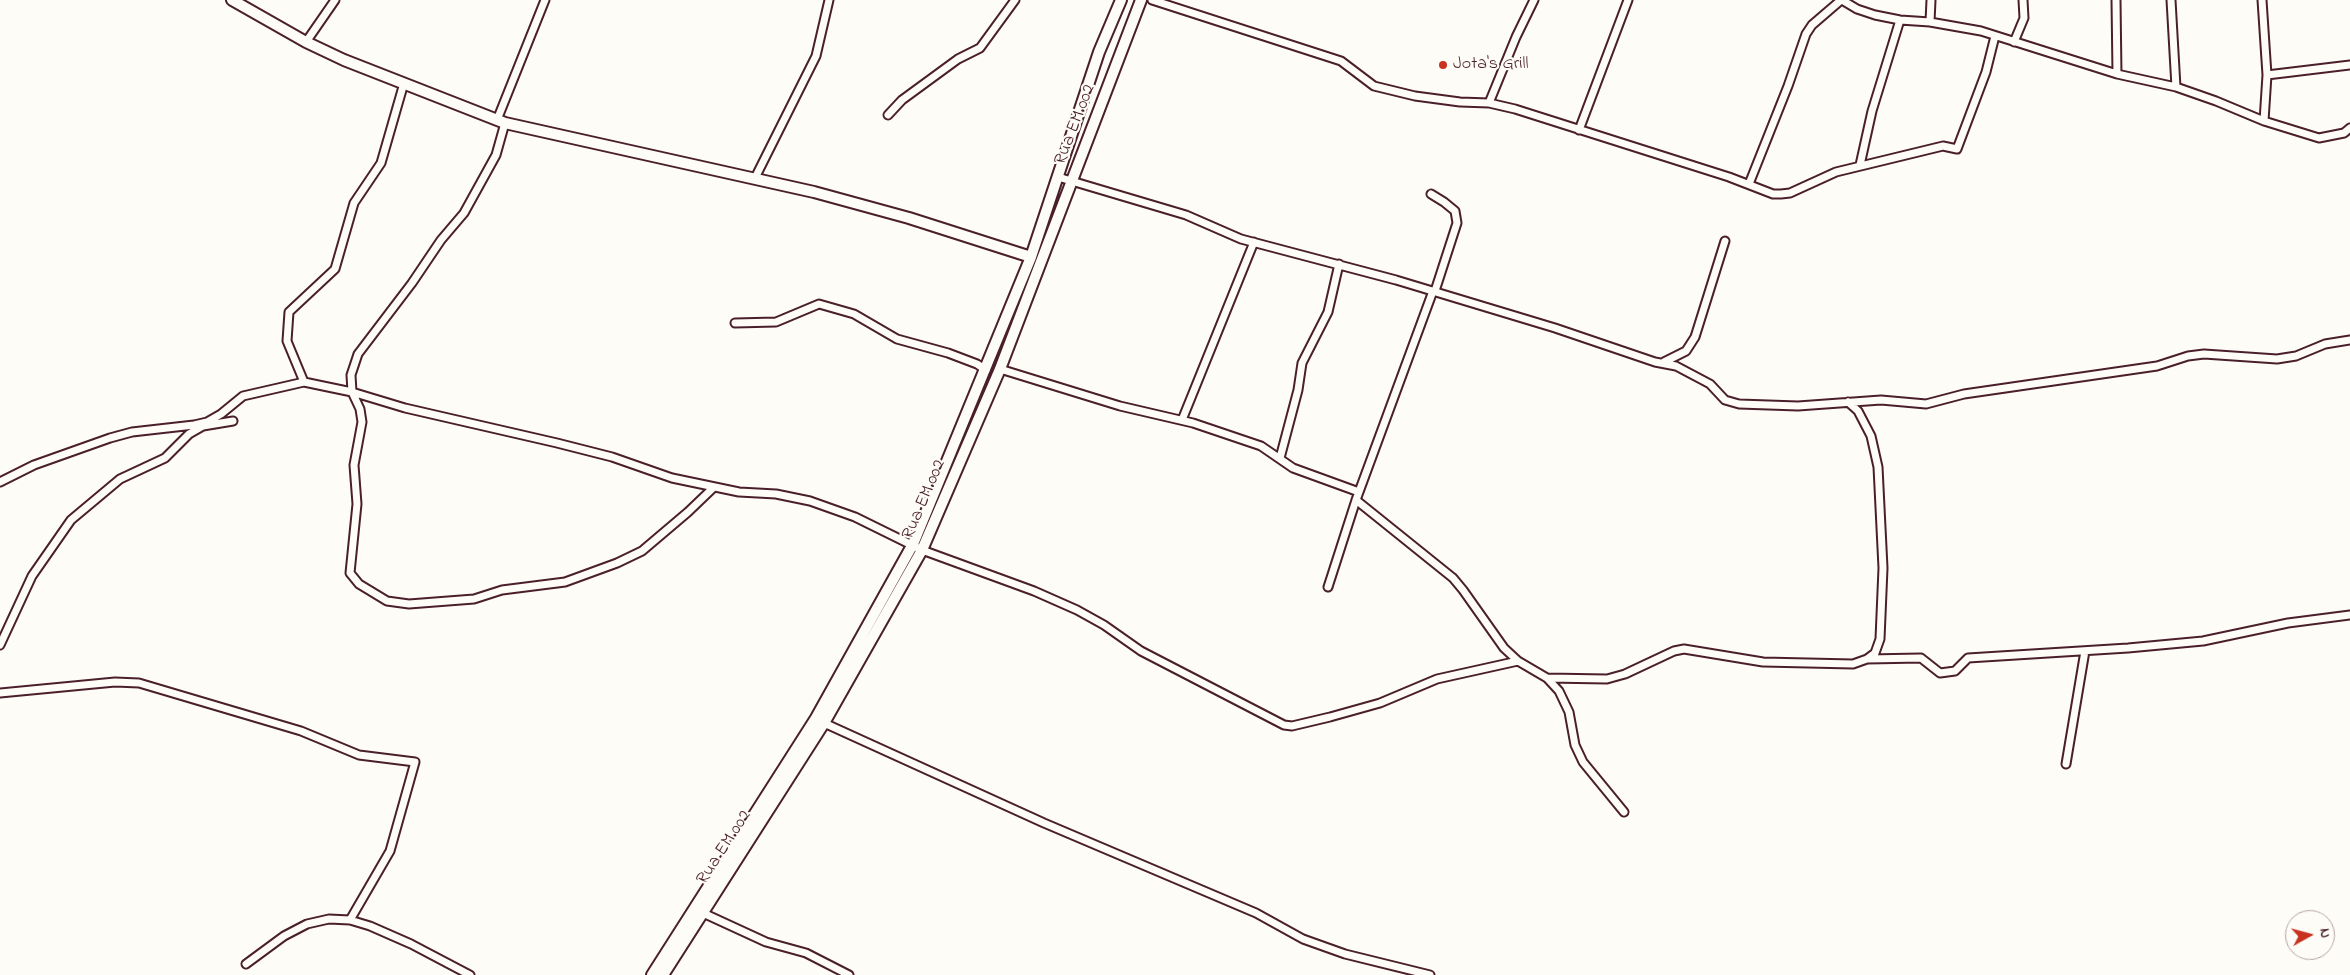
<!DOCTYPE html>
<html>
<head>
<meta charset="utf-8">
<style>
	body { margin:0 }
	#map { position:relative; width:2350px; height:975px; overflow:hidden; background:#fdfcf7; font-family:"Indie Flower",sans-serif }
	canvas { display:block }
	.north { position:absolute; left:2285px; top:910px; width:50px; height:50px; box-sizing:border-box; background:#fdfcf7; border:1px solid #b5a4a5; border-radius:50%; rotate:83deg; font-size:14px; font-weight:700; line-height:20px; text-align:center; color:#4a1f2b }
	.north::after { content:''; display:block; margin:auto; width:18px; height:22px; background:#c8321e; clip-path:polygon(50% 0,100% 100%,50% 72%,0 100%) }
</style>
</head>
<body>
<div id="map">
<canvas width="2350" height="975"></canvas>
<div class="north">N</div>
</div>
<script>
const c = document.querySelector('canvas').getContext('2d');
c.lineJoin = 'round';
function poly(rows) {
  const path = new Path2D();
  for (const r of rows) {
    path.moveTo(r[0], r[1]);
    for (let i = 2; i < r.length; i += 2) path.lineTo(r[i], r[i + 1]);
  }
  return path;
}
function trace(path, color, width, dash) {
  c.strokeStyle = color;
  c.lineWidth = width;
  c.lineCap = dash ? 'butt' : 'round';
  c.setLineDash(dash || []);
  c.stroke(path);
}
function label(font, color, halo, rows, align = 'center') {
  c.font = font + ' "Indie Flower",sans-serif';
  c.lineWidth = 4.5;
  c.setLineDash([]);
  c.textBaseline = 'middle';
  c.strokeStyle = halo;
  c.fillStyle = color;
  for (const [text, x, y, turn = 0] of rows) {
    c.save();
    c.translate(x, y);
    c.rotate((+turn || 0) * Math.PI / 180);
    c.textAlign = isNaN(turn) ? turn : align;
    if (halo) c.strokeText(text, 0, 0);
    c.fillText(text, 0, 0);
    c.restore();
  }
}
const street = poly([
	[1152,0,1341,61,1374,86,1415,96,1460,102,1489,103,1515,109,1729,177,1773,194,1781,194,1790,193,1836,172,1943,146,1957,149,1986,72,1995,36],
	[1842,0,1857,9,1875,15,1900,20,1930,22,1981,31,2117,74,2176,87,2216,101,2264,121,2319,138,2344,133,2350,128],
	[2116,0,2117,74],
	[2171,0,2176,87],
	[2262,0,2267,75,2264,121],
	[1930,22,1931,0],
	[306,42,335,0],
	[2014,42,2024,18,2023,0],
	[2267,75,2350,65],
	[1489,103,1516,37,1534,0],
	[888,115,902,100,958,59,980,48,1015,0],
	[497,120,545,0],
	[505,123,496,155,464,213,441,240,412,283,358,354,351,375,352,392,360,409,362,422,354,465,357,504,350,573,359,584,387,601,409,604,474,599,502,590,565,582,617,563,642,551,688,512,713,488],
	[1579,130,1628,0],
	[1860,165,1872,111,1900,20],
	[1058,177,1186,215,1241,239,1396,280,1555,328,1655,362,1676,366,1710,384,1725,400,1739,404,1798,406,1881,400,1926,404,1964,394,2157,366,2188,356,2204,354,2277,359,2296,356,2325,344,2350,340],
	[755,178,816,56,829,0],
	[1749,184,1788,86,1806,34,1812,25,1841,0],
	[1431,194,1444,202,1455,211,1457,223,1435,291],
	[735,323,776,322,819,304,854,314,897,339,948,353,977,364,986,370],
	[1664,362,1686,351,1695,337,1725,241],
	[1000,369,1120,406,1193,423,1261,446,1293,468,1359,492],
	[304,382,287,341,289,312,335,269,354,203,381,163,404,83],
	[1182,420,1254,242],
	[1280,458,1298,390,1302,363,1328,312,1339,264],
	[0,482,34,465,110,438,132,432,194,425,207,422,221,414,243,396,304,382,352,392,405,408,557,443,612,457,672,478,739,492,776,494,810,501,855,517,922,550,1034,591,1077,610,1104,625,1141,651,1284,725,1292,726,1330,717,1380,703,1437,679,1518,661],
	[1356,500,1453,578,1463,590,1504,648,1518,661,1547,678,1559,691,1569,712,1575,745,1583,762,1624,812],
	[1328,587,1356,500,1433,291],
	[0,645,32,576,71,520,120,479,165,458,189,434,203,426,233,421],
	[1867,659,1921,658,1940,673,1955,671,1968,658,2128,648,2203,641,2288,623,2350,615],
	[1547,678,1607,679,1625,674,1674,651,1684,649,1763,662,1853,664,1867,659,1875,653,1880,639,1883,568,1878,467,1871,436,1858,411,1848,402],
	[0,693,115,682,139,683,301,731,359,755,415,762,390,851,350,920],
	[824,723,1044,823,1256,913,1303,939,1345,954,1430,975],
	[2066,764,2085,651],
	[703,913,766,942,806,953,849,975],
	[246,964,284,936,307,924,329,919,350,920,370,926,411,944,470,975]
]);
const secondary = poly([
	[232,0,306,42,344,60,505,123,814,192,909,218,1031,257],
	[652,975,816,718,913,544,1031,257,1099,52,1121,0],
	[663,975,824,723,922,550,1000,369,1141,0]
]);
trace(street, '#4a1f2b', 11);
trace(secondary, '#4a1f2b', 14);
trace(street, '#fdfcf7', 7);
trace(secondary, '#fdfcf7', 10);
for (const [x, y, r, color] of [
	[1443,65,5,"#c8321e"]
]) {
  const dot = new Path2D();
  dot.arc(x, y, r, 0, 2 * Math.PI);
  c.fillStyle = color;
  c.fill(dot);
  trace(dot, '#fdfcf7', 2);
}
label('18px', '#4a1f2b', '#fdfcf7', [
	["Jota's Grill",1453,65]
], 'left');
label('18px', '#4a1f2b', '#fdfcf7', [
	["Rua EM.002",1076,125,-69],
	["Rua EM.002",925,500,-67],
	["Rua EM.002",725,848,-57]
]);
</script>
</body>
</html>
